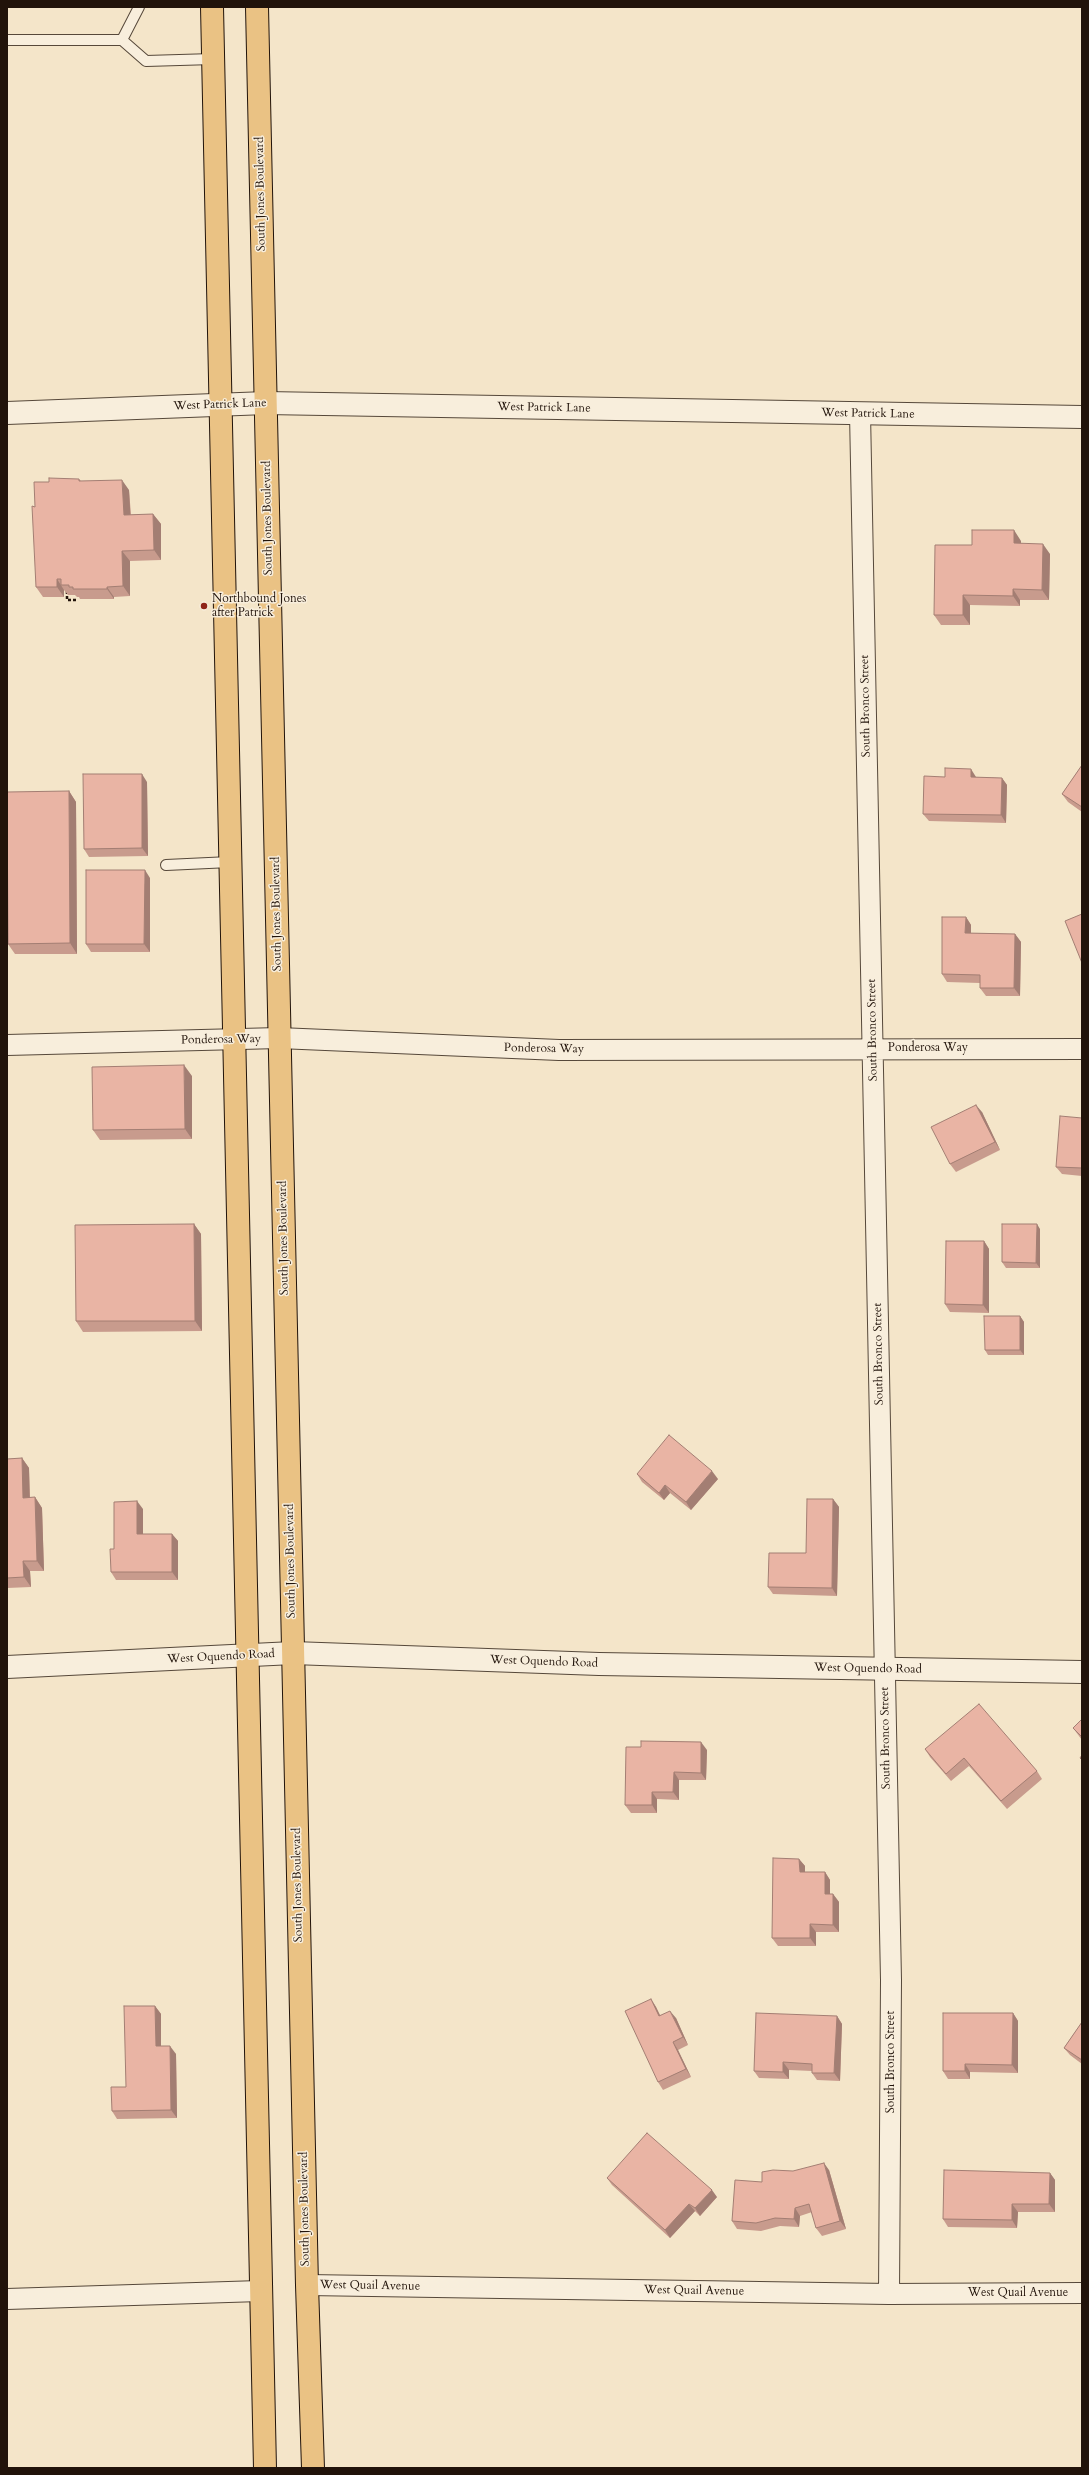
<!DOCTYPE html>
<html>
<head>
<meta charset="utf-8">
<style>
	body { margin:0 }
	#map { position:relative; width:1089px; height:2475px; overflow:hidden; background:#f4e5c9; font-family:Cardo,serif }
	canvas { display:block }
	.frame { position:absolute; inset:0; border:8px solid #21130a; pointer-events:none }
</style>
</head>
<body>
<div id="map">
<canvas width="1089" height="2475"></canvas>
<div class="frame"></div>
</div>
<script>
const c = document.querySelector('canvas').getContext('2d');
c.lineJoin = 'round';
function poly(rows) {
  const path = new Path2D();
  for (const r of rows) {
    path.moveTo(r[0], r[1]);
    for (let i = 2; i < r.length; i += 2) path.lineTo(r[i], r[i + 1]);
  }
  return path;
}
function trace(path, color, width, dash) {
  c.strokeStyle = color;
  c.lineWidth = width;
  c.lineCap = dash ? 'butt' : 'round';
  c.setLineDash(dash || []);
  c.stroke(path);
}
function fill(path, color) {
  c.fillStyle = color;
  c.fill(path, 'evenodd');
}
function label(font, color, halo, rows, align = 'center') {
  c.font = font + ' Cardo,serif';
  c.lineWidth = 3;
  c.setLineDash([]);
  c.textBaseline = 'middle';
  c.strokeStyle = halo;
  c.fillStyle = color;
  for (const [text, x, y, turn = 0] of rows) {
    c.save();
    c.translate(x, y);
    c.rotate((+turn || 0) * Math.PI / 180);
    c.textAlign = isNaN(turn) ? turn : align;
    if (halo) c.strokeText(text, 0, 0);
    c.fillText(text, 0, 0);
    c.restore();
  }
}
const service = poly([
	[139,7,122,40,146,61,213,59],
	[7,40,122,40],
	[166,865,230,862]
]);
const minor = poly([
	[860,413,891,1980,889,2294],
	[7,1045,279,1038,559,1050,1082,1049],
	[307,2285,889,2294,1082,2293],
	[7,2299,260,2291]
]);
const tertiary = poly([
	[7,413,266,403,1082,417],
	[7,1667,293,1653,599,1664,1082,1672]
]);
const primary = poly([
	[212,7,265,2468],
	[257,7,307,2285,313,2468]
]);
trace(service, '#56483a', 12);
trace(minor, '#56483a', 22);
trace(tertiary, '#56483a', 24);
trace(primary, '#21130a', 24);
trace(poly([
	[67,591,67,600,78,600]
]), '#21130a', 2.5, [3, 2]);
trace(service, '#f8eedc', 10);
trace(minor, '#f8eedc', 20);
trace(tertiary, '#f8eedc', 22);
trace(primary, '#eac284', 22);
fill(poly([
	[79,479,81,481,129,490,131,515,153,514,161,524,161,560,130,561,130,596,114,597,114,599,80,599,79,597,77,597,75,595,68,595,64,590,64,597,43,597,36,587,35,507,49,482],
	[1021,541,1021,543,1050,554,1049,600,1020,600,1020,606,970,605,970,625,941,625,934,615,972,545],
	[1082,765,1082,812,1068,802,1062,794],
	[976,777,1002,778,1007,785,1006,823,929,821,923,814],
	[147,782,148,856,89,857,84,849],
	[69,791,76,802,77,954,15,954,8,944],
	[150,878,150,952,91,952,86,944],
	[966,917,971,925,971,933,1015,934,1021,942,1020,996,986,996,980,988,980,983,947,982,942,974],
	[192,1076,192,1139,100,1140,93,1130],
	[982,1112,1000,1150,956,1172,950,1164],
	[1082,1118,1082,1176,1062,1174,1056,1167],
	[194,1224,201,1234,202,1331,83,1332,76,1321],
	[1040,1229,1040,1268,1006,1268,1002,1262],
	[984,1241,989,1249,989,1313,950,1312,945,1304],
	[1020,1316,1024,1322,1024,1355,988,1355,985,1350],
	[22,1458,29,1468,30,1498,35,1497,42,1508,44,1571,30,1571,31,1587,7,1588,7,1459],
	[637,1474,718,1479,691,1510,670,1493,664,1500,642,1482],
	[833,1499,839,1507,837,1596,773,1594,768,1587,806,1553],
	[143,1509,143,1534,172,1534,178,1541,178,1580,116,1580,111,1572],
	[1082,1719,1082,1740,1073,1728],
	[925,1749,1037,1771,1042,1779,1007,1809,969,1766,951,1781,930,1757],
	[707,1750,706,1780,679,1780,679,1800,657,1799,657,1813,631,1813,625,1805],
	[799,1859,805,1866,805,1872,825,1872,830,1880,830,1894,833,1894,839,1902,839,1932,816,1932,816,1946,778,1946,772,1938],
	[651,1999,656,2007,660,2015,676,2018,688,2045,678,2050,691,2077,663,2090,658,2082],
	[155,2006,161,2014,161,2046,176,2054,177,2118,117,2119,112,2111,126,2087],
	[1013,2013,1018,2021,1018,2073,970,2072,970,2079,948,2079,943,2071],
	[837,2016,842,2024,840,2081,817,2080,812,2073,812,2071,789,2070,789,2079,759,2078,754,2071],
	[1082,2022,1082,2064,1070,2055,1064,2048],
	[829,2170,846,2229,822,2236,816,2228,812,2212,800,2216,799,2227,780,2226,761,2231,737,2229,732,2221,762,2182,793,2171],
	[1050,2173,1055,2180,1055,2212,1018,2212,1017,2228,948,2227,943,2219],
	[607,2178,717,2197,700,2216,695,2211,670,2238,612,2185]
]), '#c89b8d');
fill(poly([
	[122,480,129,490,131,525,124,515],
	[153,514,161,524,161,560,154,550],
	[1014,530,1021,541,1021,553,1014,543],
	[1043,544,1050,554,1049,600,1042,590],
	[122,551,130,561,130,596,123,586],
	[57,579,64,590,64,597,57,587],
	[107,587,114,597,114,599,107,589],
	[1013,589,1020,600,1020,606,1013,596],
	[963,595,970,605,970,625,963,615],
	[971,769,976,777,976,785,971,777],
	[142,774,147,782,148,856,142,848],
	[1002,778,1007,785,1006,823,1001,815],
	[69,791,76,802,77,954,70,943],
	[145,870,150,878,150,952,144,944],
	[966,917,971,925,971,941,965,933],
	[1015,934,1021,942,1020,996,1014,988],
	[184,1065,192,1076,192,1139,185,1129],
	[976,1105,982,1112,1000,1150,995,1142],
	[194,1224,201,1234,202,1331,195,1321],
	[1037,1224,1040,1229,1040,1268,1036,1263],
	[984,1241,989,1249,989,1313,983,1305],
	[1020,1316,1024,1322,1024,1355,1020,1350],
	[22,1458,29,1468,30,1508,23,1498],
	[712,1471,718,1479,691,1510,686,1502],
	[665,1485,670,1493,664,1500,659,1493],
	[35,1497,42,1508,44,1571,37,1561],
	[833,1499,839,1507,837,1596,832,1588],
	[137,1501,143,1509,143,1542,137,1534],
	[172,1534,178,1541,178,1580,172,1572],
	[23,1561,30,1571,31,1587,24,1577],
	[701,1742,707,1750,706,1780,701,1773],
	[674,1772,679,1780,679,1800,673,1792],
	[652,1792,657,1799,657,1813,652,1805],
	[799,1859,805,1866,805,1880,800,1872],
	[825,1872,830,1880,830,1902,825,1894],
	[833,1894,839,1902,839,1932,833,1925],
	[810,1924,816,1932,816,1946,810,1938],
	[651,1999,656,2007,664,2024,659,2016],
	[155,2006,161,2014,161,2054,156,2046],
	[670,2011,676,2018,688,2045,683,2037],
	[1013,2013,1018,2021,1018,2073,1012,2065],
	[837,2016,842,2024,840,2081,834,2073],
	[673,2042,678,2050,691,2077,686,2069],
	[170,2046,176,2054,177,2118,171,2110],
	[783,2062,789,2070,789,2079,783,2072],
	[965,2064,970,2072,970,2079,965,2071],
	[824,2163,829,2170,846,2229,840,2221],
	[1050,2173,1055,2180,1055,2212,1049,2204],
	[712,2190,717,2197,700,2216,695,2208],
	[689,2204,695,2211,670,2238,665,2230],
	[1012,2204,1018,2212,1017,2228,1012,2220],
	[795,2208,800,2216,799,2227,794,2219]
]), '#a37e73');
const building = poly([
	[49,478,79,479,79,481,122,480,124,515,153,514,154,550,122,551,123,586,107,587,107,589,73,589,73,587,69,587,69,585,61,585,61,579,57,579,57,587,36,587,32,506,35,507,34,482,49,482,49,478],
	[972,530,1014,530,1014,543,1043,544,1042,590,1013,589,1013,596,963,595,963,615,934,615,935,545,972,545,972,530],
	[1082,765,1082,807,1062,794,1082,765],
	[945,768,971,769,971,777,1002,778,1001,815,923,814,924,776,945,777,945,768],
	[83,774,142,774,142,848,84,849,83,774],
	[69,791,70,943,8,944,7,792,69,791],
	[86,870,145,870,144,944,86,944,86,870],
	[1082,914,1082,963,1065,921,1082,914],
	[942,917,966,917,965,933,1015,934,1014,988,980,988,980,975,942,974,942,917],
	[184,1065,185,1129,93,1130,92,1067,184,1065],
	[976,1105,995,1142,950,1164,931,1127,976,1105],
	[1060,1116,1082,1118,1082,1168,1056,1167,1060,1116],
	[194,1224,195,1321,76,1321,75,1225,194,1224],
	[1002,1224,1037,1224,1036,1263,1002,1262,1002,1224],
	[946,1241,984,1241,983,1305,945,1304,946,1241],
	[984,1316,1020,1316,1020,1350,985,1350,984,1316],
	[669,1435,712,1471,686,1502,665,1485,659,1493,637,1474,669,1435],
	[22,1458,23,1498,35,1497,37,1561,23,1561,24,1577,7,1578,7,1459,22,1458],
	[807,1499,833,1499,832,1588,768,1587,769,1553,806,1553,807,1499],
	[137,1501,137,1534,172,1534,172,1572,111,1572,110,1549,114,1549,114,1502,137,1501],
	[979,1704,1037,1771,1001,1801,964,1758,946,1774,925,1749,979,1704],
	[1082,1719,1082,1737,1073,1728,1082,1719],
	[641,1741,701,1742,701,1773,674,1772,673,1792,652,1792,652,1805,625,1805,626,1747,641,1747,641,1741],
	[1082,1755,1082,1760,1080,1758,1082,1755],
	[773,1858,799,1859,800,1872,825,1872,825,1894,833,1894,833,1925,810,1924,810,1938,772,1938,773,1858],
	[651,1999,659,2016,670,2011,683,2037,673,2042,686,2069,658,2082,625,2011,651,1999],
	[124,2006,155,2006,156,2046,170,2046,171,2110,112,2111,111,2087,126,2087,124,2006],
	[756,2013,837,2016,834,2073,812,2073,812,2064,783,2062,783,2072,754,2071,756,2013],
	[943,2013,1013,2013,1012,2065,965,2064,965,2071,943,2071,943,2013],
	[1082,2022,1082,2060,1064,2048,1082,2022],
	[647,2133,712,2190,695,2208,689,2204,665,2230,607,2178,647,2133],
	[824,2163,840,2221,816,2228,809,2204,795,2208,794,2219,775,2218,756,2223,732,2221,735,2180,762,2182,762,2172,773,2170,793,2171,824,2163],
	[944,2170,1050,2173,1049,2204,1012,2204,1012,2220,943,2219,944,2170]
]);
fill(building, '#e9b4a4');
trace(building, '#a37e73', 1);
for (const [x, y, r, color] of [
	[204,606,4,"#8f2418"]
]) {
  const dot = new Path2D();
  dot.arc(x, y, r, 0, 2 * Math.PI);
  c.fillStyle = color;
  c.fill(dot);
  trace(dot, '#f8eedc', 1.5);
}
label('12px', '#21130a', '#f8eedc', [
	["South Jones Boulevard",261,194,-91],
	["West Patrick Lane",220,405,-2],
	["West Patrick Lane",544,408,1],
	["West Patrick Lane",868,414,1],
	["South Jones Boulevard",268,518,-91],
	["South Bronco Street",866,706,-91],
	["South Jones Boulevard",277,914,-91],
	["South Bronco Street",873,1030,-91],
	["Ponderosa Way",221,1040,-1],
	["Ponderosa Way",928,1048],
	["Ponderosa Way",544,1049,1],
	["South Jones Boulevard",284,1238,-91],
	["South Bronco Street",879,1354,-91],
	["South Jones Boulevard",291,1561,-91],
	["West Oquendo Road",221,1657,-3],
	["West Oquendo Road",544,1662,2],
	["West Oquendo Road",868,1669,1],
	["South Bronco Street",886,1738,-91],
	["South Jones Boulevard",298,1885,-91],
	["South Bronco Street",891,2062,-90],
	["South Jones Boulevard",305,2209,-91],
	["West Quail Avenue",370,2286,1],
	["West Quail Avenue",694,2291,1],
	["West Quail Avenue",1018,2293]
]);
label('12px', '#21130a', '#f8eedc', [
	["Northbound Jones",212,599],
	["after Patrick",212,613]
], 'left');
</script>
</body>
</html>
